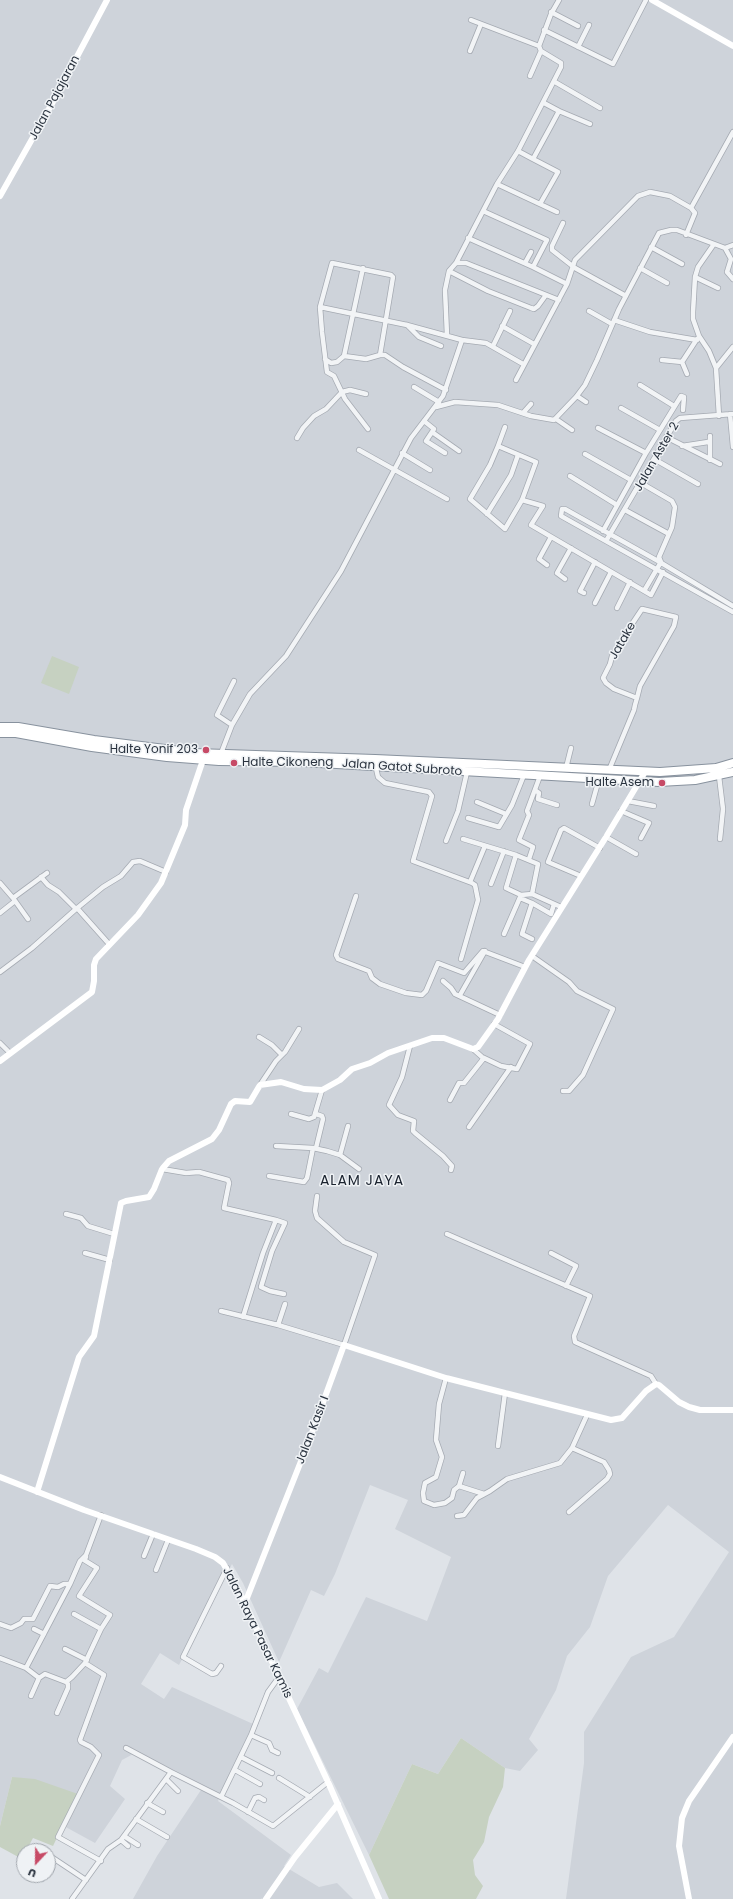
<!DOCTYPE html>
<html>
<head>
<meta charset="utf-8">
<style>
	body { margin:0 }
	#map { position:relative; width:733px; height:1899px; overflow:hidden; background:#dfe3e8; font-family:Poppins,sans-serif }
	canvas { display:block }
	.north { position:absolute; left:16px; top:1843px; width:40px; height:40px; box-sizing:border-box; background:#eff2f5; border:1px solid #a0a5ac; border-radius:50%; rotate:202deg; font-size:11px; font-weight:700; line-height:16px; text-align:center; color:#29323e }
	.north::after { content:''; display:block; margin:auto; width:14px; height:18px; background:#c74a66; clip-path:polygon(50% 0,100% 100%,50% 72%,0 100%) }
</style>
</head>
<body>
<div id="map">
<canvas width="733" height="1899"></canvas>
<div class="north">U</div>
</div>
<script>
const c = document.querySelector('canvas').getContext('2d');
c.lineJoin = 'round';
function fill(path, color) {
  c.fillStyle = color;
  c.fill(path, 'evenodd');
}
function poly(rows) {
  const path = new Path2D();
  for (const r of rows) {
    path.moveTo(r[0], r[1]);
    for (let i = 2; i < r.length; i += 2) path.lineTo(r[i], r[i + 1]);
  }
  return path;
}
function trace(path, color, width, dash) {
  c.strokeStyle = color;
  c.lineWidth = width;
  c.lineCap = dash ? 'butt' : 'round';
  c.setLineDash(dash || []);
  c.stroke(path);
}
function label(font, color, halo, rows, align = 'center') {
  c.font = font + ' Poppins,sans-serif';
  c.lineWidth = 3;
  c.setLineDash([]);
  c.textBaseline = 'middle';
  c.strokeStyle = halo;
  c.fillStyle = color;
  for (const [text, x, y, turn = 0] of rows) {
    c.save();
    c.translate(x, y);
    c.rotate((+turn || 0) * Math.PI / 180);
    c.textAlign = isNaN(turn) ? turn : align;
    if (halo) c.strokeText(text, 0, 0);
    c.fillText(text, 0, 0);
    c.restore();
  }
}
fill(poly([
	[0,0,733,0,733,1899,566,1899,584,1763,584,1732,631,1657,674,1637,729,1552,668,1505,608,1576,590,1627,567,1656,556,1690,529,1739,538,1750,520,1771,505,1768,461,1738,438,1774,412,1764,369,1855,297,1709,319,1668,328,1673,366,1597,427,1621,451,1557,395,1529,408,1500,370,1485,335,1574,324,1596,311,1590,279,1662,243,1583,232,1564,179,1665,160,1653,141,1684,164,1699,172,1687,253,1724,218,1801,291,1855,284,1866,319,1887,337,1883,353,1899,263,1899,262,1898,261,1899,133,1899,157,1856,201,1790,182,1774,137,1752,122,1760,110,1786,125,1799,95,1843,62,1825,12,1777,0,1826]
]), '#ced3da');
fill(poly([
	[52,656,79,667,69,694,41,683],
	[461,1738,505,1768,503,1787,489,1817,484,1842,473,1860,475,1875,483,1886,476,1899,389,1899,369,1855,412,1764,438,1774],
	[12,1777,35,1779,78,1794,53,1846,33,1838,26,1851,24,1851,22,1859,0,1847,0,1826]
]), '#c6d1c1');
const street = poly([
	[551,12,578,26],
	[471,20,539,46],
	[544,30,613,64,646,0],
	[578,47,589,25],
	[470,51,481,24],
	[530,76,541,51],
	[555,82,600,108],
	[559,111,590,124],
	[518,151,533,159,551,126,559,111,544,103],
	[533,159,558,172,540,204],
	[497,184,557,212],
	[691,208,733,132],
	[483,211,547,240,533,267],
	[563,223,552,246,552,250,575,268,626,296],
	[468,238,533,267,567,284],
	[714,244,698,267,695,277,693,312,693,319,699,336,709,351,716,368,719,416],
	[651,247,682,264],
	[725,248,731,259,727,272,733,279],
	[456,263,466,263,559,300],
	[525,263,531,252],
	[640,268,667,283],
	[449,271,488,291,531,308,534,309,538,306,546,295],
	[695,277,718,288],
	[320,307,332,263,391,275,393,277,380,355],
	[589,311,612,324],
	[614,320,650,332,697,340],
	[407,325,419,337,441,346],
	[502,326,534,344],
	[447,335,445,290,449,271,456,263,497,184,518,151,561,67,561,63,541,51,539,46,551,14,559,0],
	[462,340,486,343,523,364],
	[493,346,510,311],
	[344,356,366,359,380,355,385,355,403,367,446,390],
	[325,359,331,363,337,362,344,356,363,268],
	[662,360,682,362],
	[716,368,733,347],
	[687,374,682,362,697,339],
	[516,380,567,284,575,260,638,196,650,192,670,196,691,208,695,213,686,235],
	[640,385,674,406],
	[414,387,439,402],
	[577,396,586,402],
	[436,407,455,402,498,405,531,416,554,420,576,397,585,385,597,360,619,309,659,233,671,230,677,230,725,248,733,245],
	[621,408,660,430],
	[523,413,531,404],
	[730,414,733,447],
	[556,419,572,430],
	[424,421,434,429,426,441,445,453],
	[598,428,646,453],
	[432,432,459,451],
	[710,436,710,460],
	[666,437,720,464],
	[297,438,303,428,314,416,326,409,342,392,350,390,366,394],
	[498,446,536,462,522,500,505,529,470,499,490,465,498,446],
	[498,446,505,427],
	[682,446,708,442],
	[359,450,447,499],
	[402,453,430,470],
	[585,454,631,480],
	[654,459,698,484],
	[570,476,617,505],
	[641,483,672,501,675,507,672,527,659,557,661,562,644,591],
	[522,500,543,506,531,525,651,595,663,572],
	[625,510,669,534],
	[487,514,511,475,518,455],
	[603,531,646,453,681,396,684,397,683,410],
	[606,541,676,421,680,418,733,414],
	[547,565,539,559,551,537],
	[565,579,557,573,571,548],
	[584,593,580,591,595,562],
	[595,603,611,572],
	[733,606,658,561,565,509,562,509,561,516,733,612],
	[617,608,630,582],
	[232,725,217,715,234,681],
	[220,756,232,725,250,694,286,656,341,571,411,438,443,396,462,340,407,325,320,307,322,332,327,372,334,376,345,399,368,429],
	[375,764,378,777,385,783,429,792,432,796,413,861,472,883,475,885,478,900,461,959],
	[566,768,571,748],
	[609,770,634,710,635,705,637,698,640,686,674,626,676,617,642,609,630,627,627,637,612,656,610,664,603,678,606,683,614,689,637,698],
	[719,776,723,809,720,839],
	[535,790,539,793,538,799,557,805],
	[628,801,654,806],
	[477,802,506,814],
	[592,804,599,779],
	[621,811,649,823,641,838],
	[468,818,499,827,512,805,524,775],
	[606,837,636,854],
	[463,839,516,855,538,864,532,894],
	[446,841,458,811,467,772],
	[516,855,506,888,521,895],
	[529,859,533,847,519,840,529,815,527,811,540,776],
	[581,876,548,862,561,830,564,828,600,848],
	[41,877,48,885,59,892,76,909],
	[470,882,485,846],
	[0,883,13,898,47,873],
	[491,884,504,851],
	[356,896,336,955,338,959,369,971,372,978,380,984,406,993,422,995,426,991,438,963,464,973,483,951,525,967],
	[13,898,28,919],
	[520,898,532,903],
	[77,908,109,944],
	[0,913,15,901],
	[504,934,521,895,532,894,561,907],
	[532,939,522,934,532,903,551,914,554,904],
	[532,956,569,982,577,991,613,1009,583,1075,569,1091,563,1091],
	[0,972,32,948,76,909,103,887,121,876,133,862,140,861,166,872],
	[443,981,451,988,455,994,500,1015],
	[460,995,485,951],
	[259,1037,272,1045,282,1055],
	[0,1043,10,1053],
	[410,1046,402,1077,389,1105,398,1115,414,1121,413,1131,415,1133,443,1156,452,1166,451,1170],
	[473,1049,482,1057,501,1066,517,1069,530,1044,494,1024],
	[260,1085,276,1061,285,1052,299,1029],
	[450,1100,459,1083,464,1083,484,1058],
	[291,1114,309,1119,314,1117,322,1090],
	[316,1114,322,1116,323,1119,316,1148],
	[469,1127,511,1067],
	[276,1146,313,1148,327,1151,340,1155,359,1169],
	[340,1155,348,1126],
	[162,1169,186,1173,199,1172,228,1180,229,1183,224,1208,276,1220,263,1253,243,1317],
	[269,1176,304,1182,307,1178,313,1148],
	[66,1214,81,1218,88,1226,114,1234],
	[276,1220,285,1223,272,1251,261,1287,270,1291,284,1294],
	[447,1234,590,1296,574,1336,575,1342,651,1376,656,1384],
	[85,1253,110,1260],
	[551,1253,576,1266,566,1286],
	[221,1311,278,1325,344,1345,375,1255,344,1242,317,1218,315,1211,317,1196],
	[278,1325,285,1304],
	[446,1378,439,1404,436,1440,442,1457,436,1477,425,1483,423,1493,424,1501,434,1505,445,1503,452,1498,454,1490,459,1486],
	[498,1446,505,1393],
	[463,1473,459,1486,484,1494],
	[569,1512,607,1479,610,1474,609,1470,604,1462,572,1448],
	[457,1516,464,1515,477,1498,490,1491,507,1479,560,1463,572,1448,587,1415],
	[144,1556,153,1534],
	[86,1557,84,1560,97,1568,79,1596,110,1615,101,1629],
	[156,1570,168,1540],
	[0,1624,11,1628,21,1623,24,1619,33,1619,50,1586,58,1587,64,1584,70,1584,80,1561,86,1555,101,1515],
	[34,1629,44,1634],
	[65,1649,87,1660],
	[0,1658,26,1668,39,1678,45,1674,66,1682,68,1684,68,1688,57,1713],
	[85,1663,104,1675,80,1740,81,1742,91,1747,99,1755,58,1837,101,1861],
	[221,1666,216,1673,212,1674,183,1657,227,1568],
	[26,1668,70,1584],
	[66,1682,72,1677,85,1663,101,1629,74,1614],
	[31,1696,39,1678],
	[251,1735,269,1743,272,1750,278,1753],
	[241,1757,272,1773],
	[235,1770,260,1784],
	[171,1772,233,1803,273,1826,328,1782],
	[279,1778,310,1797],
	[166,1779,178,1791],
	[221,1797,251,1735,268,1692,279,1677],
	[147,1803,163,1812],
	[248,1812,255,1798,259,1797,264,1800],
	[136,1819,167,1837],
	[124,1836,138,1845],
	[121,1840,128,1846],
	[48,1868,53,1858,86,1880],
	[42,1879,45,1875],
	[72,1899,108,1849,121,1840,171,1772,126,1748]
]);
const highway = poly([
	[0,727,18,727,94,740,196,753,375,759,660,772,716,768,733,763],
	[0,733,16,733,92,747,167,757,219,761,301,762,659,782,695,780,733,772]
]);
trace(street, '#a5aab2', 6);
trace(highway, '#88929e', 10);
trace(street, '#f2f4f6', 4.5);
trace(poly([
	[652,0,733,46],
	[0,196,54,100,107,0],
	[0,1061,92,992,94,981,94,965,96,959,138,915,161,883,185,825,186,810,204,757],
	[0,1477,84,1510,196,1549,215,1557,223,1563,239,1591,328,1782,379,1899],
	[37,1492,79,1357,94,1336,121,1203,126,1201,149,1197,154,1189,162,1169,169,1161,212,1139,219,1130,231,1104,235,1101,250,1102,260,1085,281,1082,304,1089,322,1090,340,1080,352,1069,370,1063,388,1053,432,1038,444,1038,473,1049,478,1047,498,1019,529,960,606,837,645,772],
	[245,1603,307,1446,344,1345,446,1378,611,1420,622,1418,646,1391,656,1384,659,1385,679,1402,689,1407,700,1410,733,1410],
	[266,1899,295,1857,338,1804],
	[689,1899,679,1846,682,1818,689,1801,733,1737]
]), '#fff', 6);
trace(highway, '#fff', 8);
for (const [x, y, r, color] of [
	[206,750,4,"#c74a66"],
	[234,763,4,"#c74a66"],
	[662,783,4,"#c74a66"]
]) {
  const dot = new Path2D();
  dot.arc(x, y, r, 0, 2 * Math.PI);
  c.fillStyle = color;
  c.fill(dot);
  trace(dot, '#eff2f5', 1.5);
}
label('12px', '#29323e', '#eff2f5', [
	["Jalan Pajajaran",55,98,-62],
	["Jalan Aster 2",657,457,-60],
	["Jatake",623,641,-60],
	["Jalan Gatot Subroto",402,768,4],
	["Jalan Kasir I",313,1430,-69],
	["Jalan Raya Pasar Kamis",257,1633,64]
]);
label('12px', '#29323e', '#eff2f5', [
	["Halte Yonif 203",198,750],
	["Halte Cikoneng",242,763,"left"],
	["Halte Asem",654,783]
], 'right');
c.letterSpacing = '1px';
label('14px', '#1b232f', '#eff2f5', [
	["ALAM JAYA",362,1181]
]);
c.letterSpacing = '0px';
</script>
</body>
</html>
